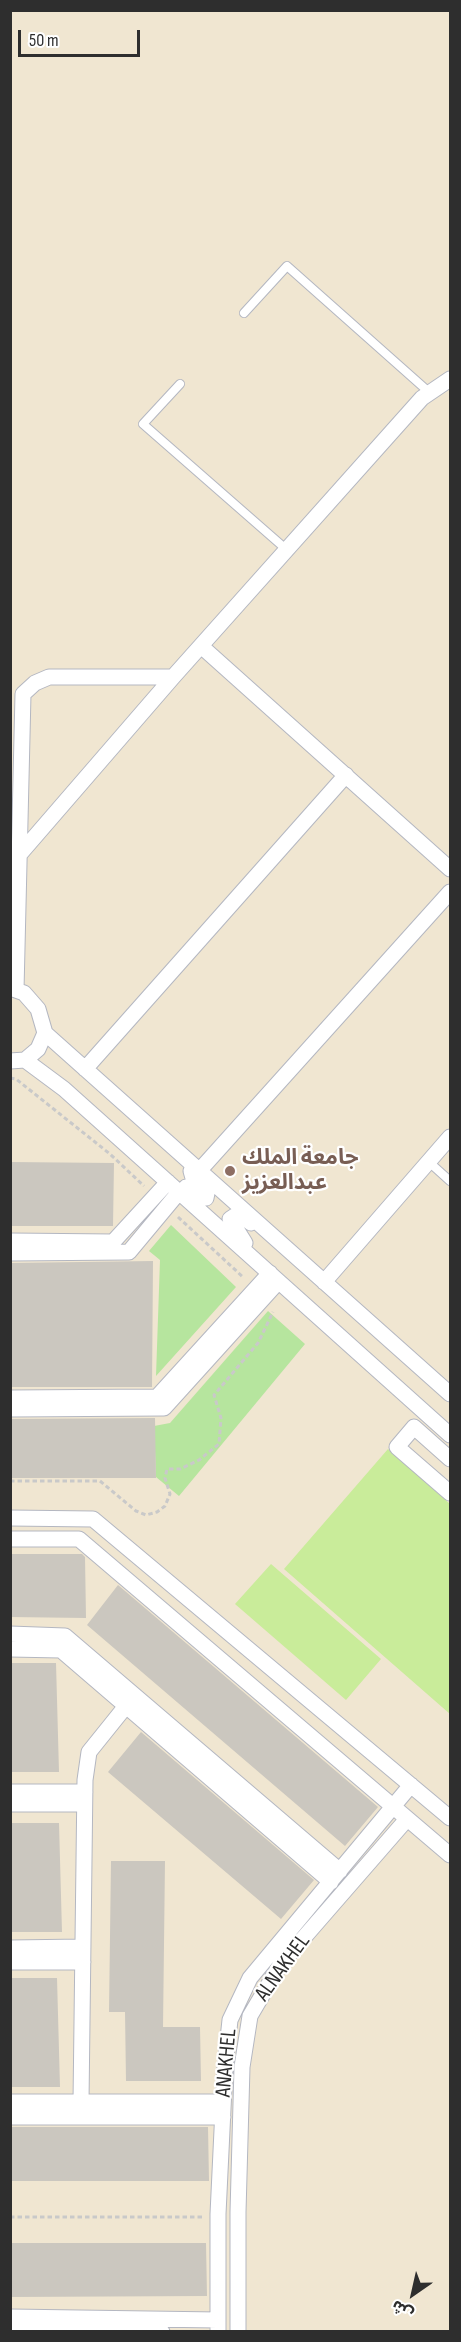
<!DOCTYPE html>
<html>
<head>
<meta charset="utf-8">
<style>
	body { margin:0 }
	#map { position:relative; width:461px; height:2342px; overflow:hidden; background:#efe9e1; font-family:"Sofia Sans Condensed","Noto Sans Arabic",sans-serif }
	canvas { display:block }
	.frame { position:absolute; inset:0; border:12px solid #2e2e2e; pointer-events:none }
	.north { position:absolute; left:383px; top:2264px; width:60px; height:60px; -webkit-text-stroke:4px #fff; paint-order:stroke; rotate:214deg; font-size:16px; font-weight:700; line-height:24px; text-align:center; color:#2e2e2e }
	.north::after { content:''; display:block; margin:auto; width:21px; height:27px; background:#2e2e2e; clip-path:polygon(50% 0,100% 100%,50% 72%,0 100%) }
	.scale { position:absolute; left:18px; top:30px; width:122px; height:27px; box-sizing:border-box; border:3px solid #2e2e2e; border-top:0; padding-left:8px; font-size:18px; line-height:21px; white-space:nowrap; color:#2e2e2e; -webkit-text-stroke:4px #fff; paint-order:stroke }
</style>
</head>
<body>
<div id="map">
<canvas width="461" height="2342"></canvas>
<div class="frame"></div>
<div class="north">ش</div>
<div class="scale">50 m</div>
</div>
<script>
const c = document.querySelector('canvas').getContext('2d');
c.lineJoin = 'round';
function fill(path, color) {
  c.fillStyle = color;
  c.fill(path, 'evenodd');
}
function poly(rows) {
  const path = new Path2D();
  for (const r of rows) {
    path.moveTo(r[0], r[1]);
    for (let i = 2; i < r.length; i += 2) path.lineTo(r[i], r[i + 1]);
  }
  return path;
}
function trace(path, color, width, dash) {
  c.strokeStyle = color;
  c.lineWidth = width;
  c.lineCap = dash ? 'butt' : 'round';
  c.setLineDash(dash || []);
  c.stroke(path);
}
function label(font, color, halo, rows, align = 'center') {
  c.font = font + ' "Sofia Sans Condensed","Noto Sans Arabic",sans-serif';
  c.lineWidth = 4.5;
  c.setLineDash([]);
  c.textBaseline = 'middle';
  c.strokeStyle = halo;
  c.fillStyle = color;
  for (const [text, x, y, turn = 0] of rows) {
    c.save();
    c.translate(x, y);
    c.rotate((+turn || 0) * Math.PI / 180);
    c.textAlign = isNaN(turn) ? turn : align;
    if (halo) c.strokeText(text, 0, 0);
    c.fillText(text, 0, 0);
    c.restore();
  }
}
fill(poly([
	[11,11,450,11,450,2331,11,2331]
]), '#f0e6d1');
fill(poly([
	[171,1225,236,1287,156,1376,160,1260,149,1251],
	[268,1311,305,1344,179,1496,156,1477,154,1426,170,1423]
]), '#b6e59e');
fill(poly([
	[388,1449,450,1504,450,1714,284,1569],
	[271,1564,381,1659,346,1700,235,1604]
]), '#c9ec9a');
fill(poly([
	[10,1162,114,1163,113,1226,10,1226],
	[153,1261,152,1387,10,1387,10,1263],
	[155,1418,156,1478,10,1478,10,1419],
	[10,1554,82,1554,85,1557,86,1618,10,1617],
	[118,1585,378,1807,345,1846,87,1625],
	[10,1663,56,1663,59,1772,10,1772],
	[141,1732,314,1880,281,1919,108,1772],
	[10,1823,59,1823,62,1932,10,1932],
	[111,1861,165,1861,163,2027,200,2027,201,2081,126,2081,125,2012,109,2012],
	[10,1978,57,1978,60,2087,10,2087],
	[10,2127,208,2127,209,2181,10,2181],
	[10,2243,206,2243,207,2296,10,2297]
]), '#cbc7bf');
const service = poly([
	[244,313,287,266,430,393],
	[180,384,143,424,287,550],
	[429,1162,450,1181]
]);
const minor = poly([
	[201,646,450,869],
	[19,855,173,677,422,398,450,379],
	[10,988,24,993,38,1009,45,1033,450,1394],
	[16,990,23,694,35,683,49,677,173,677],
	[25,1060,38,1049,45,1033],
	[10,1061,25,1060,64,1089,450,1435],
	[85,1069,346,775],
	[199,1171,450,892],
	[186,1187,199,1198,206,1198,207,1193,193,1178,191,1171],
	[10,1241,113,1242,168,1182],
	[245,1243,230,1219,236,1215,242,1216,251,1223],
	[10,1253,129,1252,179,1192],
	[324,1282,450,1137],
	[10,1398,157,1397,270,1273],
	[10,1409,164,1408,278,1282],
	[450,1459,414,1427,397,1447,450,1493],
	[10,1518,93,1519,450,1818],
	[10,1539,79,1539,450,1855],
	[10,1634,65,1636,340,1871],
	[10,1649,61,1650,331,1882],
	[10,1792,85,1792],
	[10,1804,84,1804],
	[10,1948,83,1947],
	[10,1962,83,1962],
	[10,2102,223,2102],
	[81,2102,85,1780,89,1752,126,1706],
	[10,2117,223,2117],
	[10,2317,218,2320],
	[10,2330,162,2332],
	[218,2332,218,2214,225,2067,230,2020,250,1978,411,1785],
	[238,2332,238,2212,242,2067,250,2016,280,1965,407,1819]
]);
trace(service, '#b4b7c1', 10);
trace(minor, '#b4b7c1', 17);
trace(poly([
	[10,1078,16,1079,110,1154,144,1186],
	[178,1217,244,1278],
	[10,1481,100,1481,136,1511,146,1515,157,1512,165,1506,170,1494,165,1478,167,1469,180,1469,199,1460,219,1444,221,1418,214,1395,258,1343,273,1312],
	[10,2217,204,2217]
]), '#c9c9c9', 3, [4.5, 3]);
trace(service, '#fff', 8);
trace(minor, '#fff', 15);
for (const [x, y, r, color] of [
	[230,1171,6,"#8d6e63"]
]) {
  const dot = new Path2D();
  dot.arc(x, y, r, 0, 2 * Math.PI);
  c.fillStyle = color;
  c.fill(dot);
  trace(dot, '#fff', 2);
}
label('bold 22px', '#785e54', '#fff', [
	["جامعة الملك",242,1158],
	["عبدالعزيز",242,1183]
], 'left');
label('22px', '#2e2e2e', '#fff', [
	["ALNAKHEL",283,1968,-54],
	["ANAKHEL",227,2063,-85]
]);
</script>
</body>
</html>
